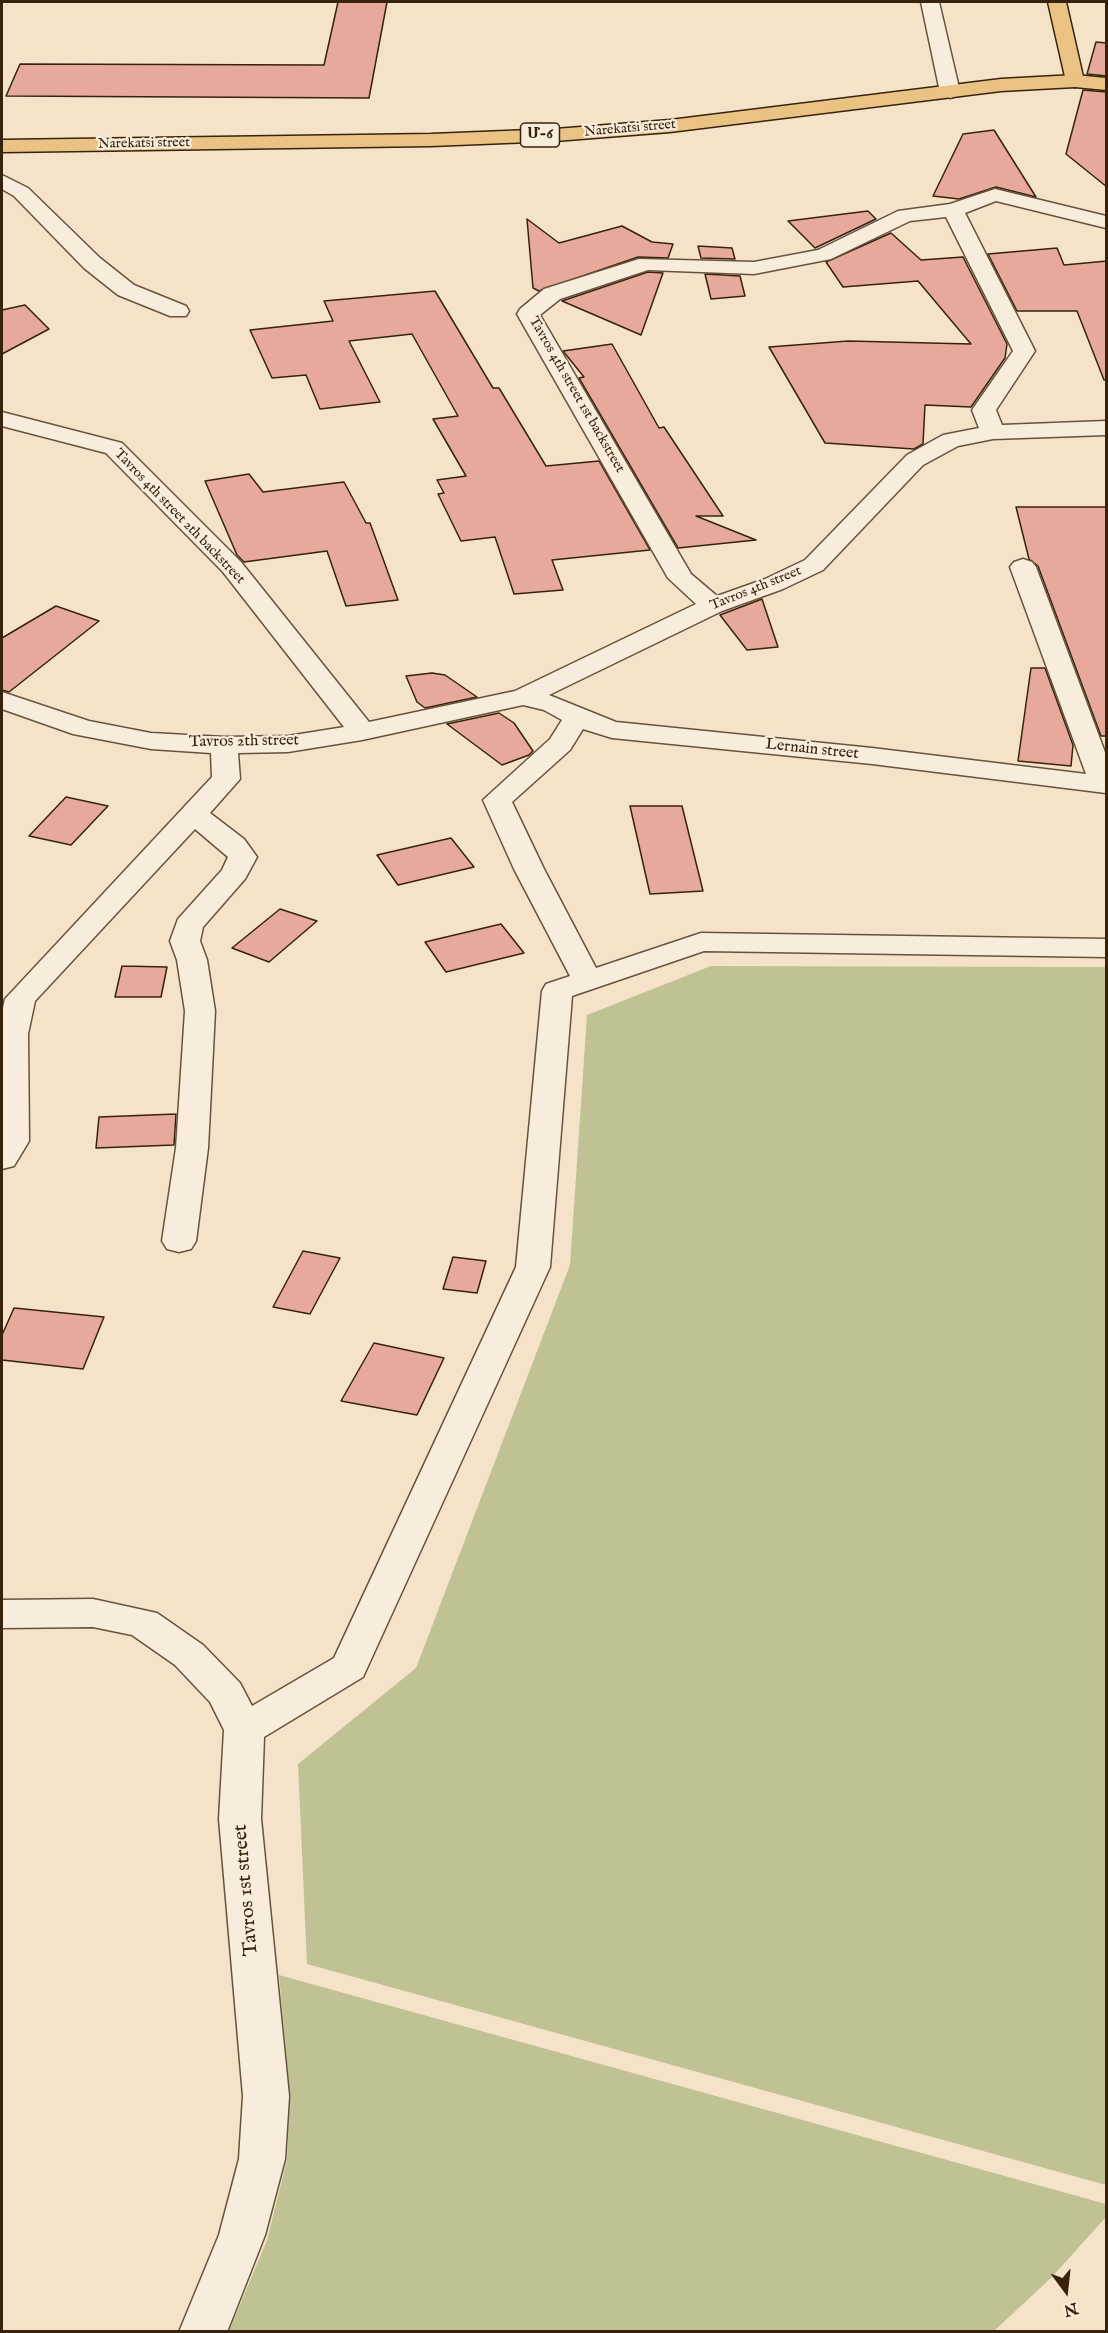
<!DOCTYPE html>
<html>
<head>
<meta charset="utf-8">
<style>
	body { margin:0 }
	#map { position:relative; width:1108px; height:2333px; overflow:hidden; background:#f4e3c9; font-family:"IM FELL English",serif }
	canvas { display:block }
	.frame { position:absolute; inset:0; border:3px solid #37230c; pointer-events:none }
	.north { position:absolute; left:1036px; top:2261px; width:60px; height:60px; -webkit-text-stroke:4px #f8eddc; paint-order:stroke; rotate:165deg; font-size:16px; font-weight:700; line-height:24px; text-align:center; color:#37230c }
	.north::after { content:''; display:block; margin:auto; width:21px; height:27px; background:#37230c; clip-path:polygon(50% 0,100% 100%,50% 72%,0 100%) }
</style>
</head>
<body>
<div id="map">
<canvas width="1108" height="2333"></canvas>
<div class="frame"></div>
<div class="north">N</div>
</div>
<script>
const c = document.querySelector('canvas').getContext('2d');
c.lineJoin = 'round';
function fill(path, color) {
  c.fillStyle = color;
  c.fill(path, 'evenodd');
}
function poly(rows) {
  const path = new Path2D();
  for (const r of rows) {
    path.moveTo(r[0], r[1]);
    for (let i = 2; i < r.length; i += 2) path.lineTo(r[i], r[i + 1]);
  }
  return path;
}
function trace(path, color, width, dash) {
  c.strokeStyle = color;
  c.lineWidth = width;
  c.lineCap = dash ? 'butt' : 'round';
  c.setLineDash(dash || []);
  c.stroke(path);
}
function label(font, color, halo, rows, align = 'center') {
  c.font = font + ' "IM FELL English","Noto Serif Armenian",serif';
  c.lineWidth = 4.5;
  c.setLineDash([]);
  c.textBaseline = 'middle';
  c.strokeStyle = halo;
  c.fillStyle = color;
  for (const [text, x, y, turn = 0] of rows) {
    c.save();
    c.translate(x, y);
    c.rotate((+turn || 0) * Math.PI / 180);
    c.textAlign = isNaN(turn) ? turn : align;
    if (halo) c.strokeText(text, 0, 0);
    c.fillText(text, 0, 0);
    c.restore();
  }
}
fill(poly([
	[711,966,1106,967,1106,2185,307,1964,298,1764,416,1668,570,1265,587,1015],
	[279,1975,1106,2204,1106,2217,1052,2277,994,2331,229,2331,267,2240,287,2160,290,2095]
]), '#c1c293');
const building = poly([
	[338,2,387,2,369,98,6,96,20,64,324,65,338,2],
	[1096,42,1107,43,1107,76,1087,74,1096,42],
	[1083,90,1107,92,1107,187,1066,154,1083,90],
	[994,130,1036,197,996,187,959,199,933,196,963,134,994,130],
	[868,211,876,219,815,248,788,221,868,211],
	[527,219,559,243,622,226,652,242,673,244,668,258,638,257,539,291,533,288,527,219],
	[891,233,921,260,963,257,1007,344,1005,358,971,407,925,405,923,444,914,449,825,443,769,347,848,341,971,344,918,281,843,287,826,262,891,233],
	[698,246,732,248,735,259,701,258,698,246],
	[1057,248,1064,265,1107,261,1107,379,1104,380,1077,311,1017,311,988,254,1057,248],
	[648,272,663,273,641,335,562,301,648,272],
	[705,274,740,276,745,296,711,299,705,274],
	[435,291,493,388,499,388,546,466,599,461,650,550,552,560,563,590,514,594,495,537,461,541,438,494,444,493,437,480,466,476,433,419,458,416,412,334,349,341,380,402,320,409,306,375,272,378,250,330,333,321,324,301,435,291],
	[25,305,49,329,2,354,2,310,25,305],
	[612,344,659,428,664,427,723,516,696,516,756,540,678,548,579,378,584,377,563,351,612,344],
	[249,474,263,492,344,482,366,523,370,523,398,600,346,606,327,551,244,562,237,555,205,481,249,474],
	[1016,507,1107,507,1107,736,1101,736,1038,566,1029,559,1016,507],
	[762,599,778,647,747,650,720,615,762,599],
	[56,606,99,621,9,692,2,690,2,638,56,606],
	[1031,668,1045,668,1073,745,1071,766,1018,761,1031,668],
	[432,673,445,675,477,697,425,708,417,702,406,676,432,673],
	[499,713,514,723,533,751,529,755,502,765,447,724,499,713],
	[66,797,108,806,71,845,29,836,66,797],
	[630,806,682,806,703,891,650,894,630,806],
	[451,838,474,867,398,885,377,855,451,838],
	[280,909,317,921,269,962,232,948,280,909],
	[501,924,524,953,446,972,425,942,501,924],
	[122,966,167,967,161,997,115,997,122,966],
	[176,1114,174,1145,96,1148,99,1117,176,1114],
	[303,1251,340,1258,310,1314,273,1307,303,1251],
	[453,1257,486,1261,477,1293,443,1289,453,1257],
	[14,1308,104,1317,83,1369,2,1360,2,1335,14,1308],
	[374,1343,444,1358,417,1415,341,1401,374,1343]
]);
fill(building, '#e6a99a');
trace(building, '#37230c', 1.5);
const minor = poly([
	[921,2,939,2,960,92,957,96,950,98,940,92,921,2],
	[2,175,28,188,100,258,134,285,186,306,189,311,186,316,170,316,118,295,84,268,14,196,2,189,2,175],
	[995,189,1106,216,1106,228,996,201,965,213,1035,351,996,410,1002,425,1106,421,1106,435,993,439,958,446,923,465,823,570,783,589,722,611,549,695,616,722,872,748,1086,774,1010,567,1014,562,1023,559,1032,562,1036,567,1106,755,1106,793,872,764,612,738,583,729,570,750,512,802,544,869,596,968,701,933,1106,939,1106,957,704,951,572,996,550,1267,363,1677,264,1737,261,1819,289,2096,285,2159,265,2235,227,2332,179,2332,219,2235,239,2159,243,2096,219,1819,224,1730,210,1702,175,1665,132,1635,93,1627,2,1628,2,1600,93,1599,157,1613,203,1645,240,1683,252,1706,334,1658,516,1267,542,991,546,984,570,976,514,869,483,800,550,739,562,720,544,710,523,705,362,740,288,752,238,753,240,779,210,813,244,839,257,857,245,879,203,927,200,941,207,960,215,1011,208,1148,196,1241,191,1249,179,1252,167,1249,162,1241,176,1148,185,1011,177,960,170,941,178,919,222,870,228,857,195,829,35,1001,28,1034,29,1141,14,1166,2,1169,2,1012,5,999,212,777,211,753,151,749,73,734,2,709,2,692,89,721,151,733,224,737,288,736,344,727,223,572,106,453,2,426,2,412,122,443,241,562,369,722,515,691,696,604,668,578,517,314,520,309,544,289,639,259,754,262,818,250,898,211,950,204,995,189],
	[946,217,1013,351,972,410,979,428,943,435,907,455,805,560,765,579,717,596,691,574,540,315,560,299,648,270,754,274,831,259,910,221,946,217]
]);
const major = poly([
	[1048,2,1066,2,1084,81,1082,85,1075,87,1066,81,1048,2]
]);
const highway = poly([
	[1075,75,1106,78,1106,90,1075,87,1001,91,670,132,555,141,431,146,2,152,2,140,431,134,555,129,670,120,1001,79,1075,75]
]);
trace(minor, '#66533b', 3);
trace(major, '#37230c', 3);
trace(highway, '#37230c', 3);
fill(minor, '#f8eddc');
fill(major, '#eac284');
fill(highway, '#eac284');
label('14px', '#37230c', '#f8eddc', [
	["Narekatsi street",630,129,-5],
	["Narekatsi street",144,144,-1],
	["Tavros 4th street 1st backstreet",576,395,60],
	["Tavros 4th street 2th backstreet",179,517,46],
	["Tavros 4th street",756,589,-22]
]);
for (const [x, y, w] of [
	[540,135,39]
]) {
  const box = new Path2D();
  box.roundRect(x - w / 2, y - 12, w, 24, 4.5);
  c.fillStyle = '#f8eddc';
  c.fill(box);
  trace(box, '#37230c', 1.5);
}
label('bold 15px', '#37230c', null, [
	["Մ-6",540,135]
]);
label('16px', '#37230c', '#f8eddc', [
	["Tavros 2th street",244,742,-1],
	["Lernain street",812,750,6]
]);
label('20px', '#37230c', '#f8eddc', [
	["Tavros 1st street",247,1890,-95]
]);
</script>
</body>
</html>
